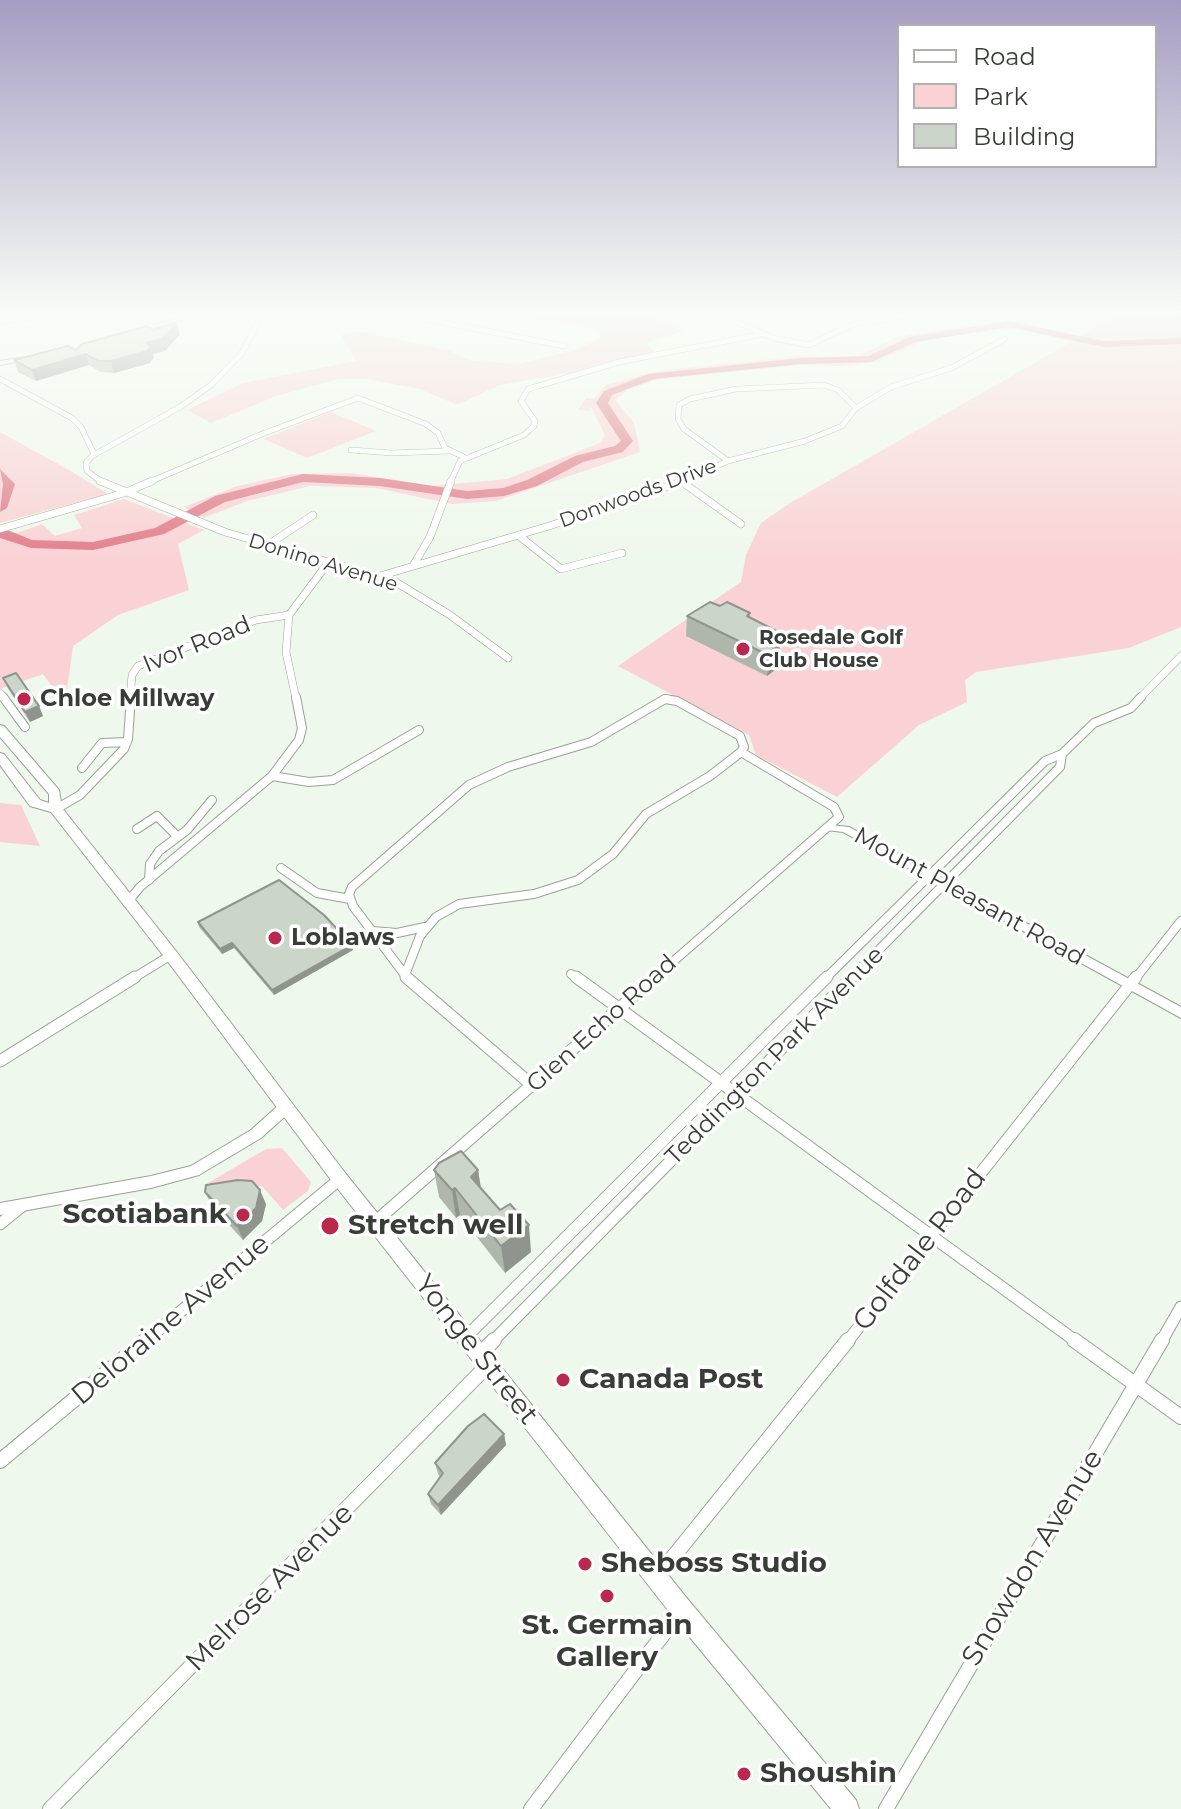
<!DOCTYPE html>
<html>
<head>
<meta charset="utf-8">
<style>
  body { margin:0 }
  #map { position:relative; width:1181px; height:1809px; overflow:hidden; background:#eff8ec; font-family:Montserrat,sans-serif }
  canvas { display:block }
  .legend { position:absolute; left:897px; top:24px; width:260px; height:144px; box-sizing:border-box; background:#fff; border:2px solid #b0b1af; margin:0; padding:10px 14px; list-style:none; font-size:24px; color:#393d38 }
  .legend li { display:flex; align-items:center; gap:16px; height:40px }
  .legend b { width:40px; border:2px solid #b0b1af }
</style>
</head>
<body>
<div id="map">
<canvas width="1181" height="1809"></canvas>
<ul class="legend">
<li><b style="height:10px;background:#fff"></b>Road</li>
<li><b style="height:22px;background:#fad1d4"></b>Park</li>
<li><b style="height:22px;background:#ccd5c9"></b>Building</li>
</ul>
</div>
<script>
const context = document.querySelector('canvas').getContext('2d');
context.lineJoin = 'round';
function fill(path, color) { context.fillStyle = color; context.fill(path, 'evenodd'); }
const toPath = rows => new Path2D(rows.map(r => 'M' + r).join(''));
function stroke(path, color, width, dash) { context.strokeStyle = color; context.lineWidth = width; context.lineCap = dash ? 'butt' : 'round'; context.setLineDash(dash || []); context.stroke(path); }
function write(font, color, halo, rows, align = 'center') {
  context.font = font + ' Montserrat,sans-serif'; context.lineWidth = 7; context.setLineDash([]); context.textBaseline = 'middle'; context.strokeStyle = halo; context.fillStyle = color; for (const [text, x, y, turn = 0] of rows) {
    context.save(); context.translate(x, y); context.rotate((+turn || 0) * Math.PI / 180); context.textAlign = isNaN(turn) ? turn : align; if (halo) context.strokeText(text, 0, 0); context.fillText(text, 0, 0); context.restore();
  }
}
fill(toPath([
  [502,315,651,315,684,331,645,343,655,352,597,364,576,372,500,385,457,405,420,389,367,379,339,379,276,396,211,423,187,410,243,383,356,361,341,335,357,331,448,350,472,361,518,364,576,350,601,338,599,331,580,325],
  [1116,315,1181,315,1181,627,1129,648,976,672,965,680,967,702,919,725,837,797,756,755,749,735,618,666,741,582,746,555,761,523,790,503,1071,342,1020,329,995,330,925,340,878,362,843,366,803,365,660,379,628,389,615,400,634,423,640,452,496,501,452,504,376,488,310,486,247,501,203,518,184,507,237,486,292,474,351,473,432,486,507,479,600,443,605,435,591,407,588,411,578,410,586,398,594,399,606,385,657,371,799,356,841,358,859,355,898,337,924,332,1018,321,1078,337],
  [331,412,376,431,307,458,264,439],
  [0,432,69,470,108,494,0,523],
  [124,499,204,530,178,544,189,590,118,615,73,646,65,704,43,674,0,689,0,539,42,524,55,536,82,528,74,515],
  [0,803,21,805,40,846,0,842],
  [282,1148,311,1182,308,1191,283,1210,262,1186,217,1191,208,1183,266,1149]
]), '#fad1d4');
fill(toPath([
  [1008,321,1104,341,1181,338,1181,344,1104,347,1008,327,916,342,871,362,801,364,654,379,612,395,608,403,633,441,623,452,583,462,537,486,504,496,467,499,380,486,303,482,225,502,164,534,93,550,31,548,0,538,0,527,32,540,93,542,155,528,215,496,303,474,380,478,467,491,503,488,527,480,575,456,615,446,621,441,596,403,604,391,648,374,801,358,869,356,909,337,1008,321],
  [0,469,15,484,7,508,0,512,3,484,0,469]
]), '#e17b89');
const minorFar4 = toPath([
  [116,315,153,327],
  [404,315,564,346],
  [721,315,773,338,809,345,851,325,908,315],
  [1101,315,1104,316],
  [0,321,57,315],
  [0,379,72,418,81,427,94,454],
  [824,385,838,390,856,408,842,426,805,441,728,461,684,429,678,419,679,405,690,399,736,389,824,385],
  [856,408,891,387,951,368,1005,339],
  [351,450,392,453,449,451],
  [103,483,87,471,86,463,92,456,180,407,211,385,242,353,262,315],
  [147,483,262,434,358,398,426,424,438,433,445,448,464,457],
  [450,483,460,461,524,435,534,426,535,421,521,401,528,389,619,362,763,334],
  [678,483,728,461]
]);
const minorFar3 = toPath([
  [100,481,225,532,394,581,450,615,508,658],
  [682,482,741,524],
  [0,529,124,493,152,481],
  [518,535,561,569,622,553],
  [268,545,313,515],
  [414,564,430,537,451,481],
  [380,576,549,526,684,481],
  [0,693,5,699],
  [130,699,132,675,138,666,256,620,289,615],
  [296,699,286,652,289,615,328,563],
  [664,699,668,699],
  [1139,699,1181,656]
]);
const minorFar2 = toPath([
  [3,697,25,727],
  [82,768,102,743,127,742],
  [272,776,309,782,333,780,419,730],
  [56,809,80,795,124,749,128,739,131,697],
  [137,829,157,816,178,837],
  [281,868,317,893,350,899],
  [149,880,150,864,159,851,187,830,212,800],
  [127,903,140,887,272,776,299,740,302,728,296,697],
  [372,931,397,933,425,927],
  [571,974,578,979],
  [405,975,420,936,436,917,459,904,534,894,578,880,613,854,646,814,710,776,741,752],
  [132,979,171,955],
  [408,979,353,906,349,894,352,887,469,785,508,767,591,742,665,699,677,701,740,736,744,747,741,752],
  [653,979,839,817,834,807,741,752],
  [825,979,1045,761,1062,754,1094,723,1131,708,1141,697],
  [850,979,1060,767,1062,754],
  [1135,979,1181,921]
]);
const minorFar1 = toPath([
  [406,977,533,1086],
  [576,977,1077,1342],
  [0,1061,135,977],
  [375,1222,655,977],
  [0,1224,22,1206],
  [466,1337,827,977],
  [144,1342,340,1179],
  [492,1342,852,977],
  [847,1342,1136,977],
  [1161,1342,1181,1307]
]);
const minor = toPath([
  [1074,1340,1181,1417],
  [480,1354,494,1340],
  [0,1461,146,1340],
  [657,1577,848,1340],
  [50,1809,488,1365],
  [531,1809,681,1611],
  [886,1809,1162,1340]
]);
const tertiary = toPath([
  [830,825,849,827,1181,1007,1181,1018,843,832,826,830,825,828,830,825],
  [286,1102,291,1103,292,1107,291,1111,261,1138,199,1175,151,1188,0,1215,0,1203,151,1176,191,1166,251,1130,281,1103,286,1102]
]);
const secondary = toPath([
  [188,315,197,315,137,333,132,332,188,315],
  [32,356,34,357,34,359,0,365,0,361,32,356]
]);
const primary = toPath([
  [0,725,4,726,59,790,62,808,176,951,346,1174,690,1602,856,1800,859,1809,831,1809,674,1618,334,1184,166,959,51,812,30,806,0,765,0,753,4,754,40,800,49,803,49,794,0,737,0,725]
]);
stroke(minorFar4, '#99a196', 6);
stroke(minorFar3, '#99a196', 8);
stroke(minorFar2, '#99a196', 10);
stroke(minorFar1, '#99a196', 13);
stroke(minor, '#99a196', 16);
stroke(tertiary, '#99a196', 2);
stroke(secondary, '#99a196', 2);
stroke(primary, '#99a196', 2);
stroke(minorFar4, '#fff', 5);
stroke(minorFar3, '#fff', 7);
stroke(minorFar2, '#fff', 8);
stroke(minorFar1, '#fff', 11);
stroke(minor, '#fff', 14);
fill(tertiary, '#fff');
fill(secondary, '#fff');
fill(primary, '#fff');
fill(toPath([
  [154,330,180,334,165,351,153,354,154,357,150,363,114,373,101,372,89,365,36,381,18,372,14,360,76,350],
  [720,606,750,613,750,618,782,634,779,654,777,655,775,670,767,676,686,636,687,616],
  [3,678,43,716,30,722,7,687],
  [198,922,352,945,353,950,274,995,234,948,222,954,199,927],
  [434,1170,478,1170,481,1188,531,1252,505,1273,460,1215,456,1218,439,1197],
  [205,1192,266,1204,262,1221,243,1240,212,1206],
  [504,1434,506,1445,441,1515,431,1504,428,1494,440,1477,438,1474,435,1463]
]), '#afb7ad');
fill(toPath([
  [177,323,180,334,165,351,153,354,154,357,150,363,114,373,111,361,146,343],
  [86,354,89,365,36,381,32,370],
  [782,634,779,654,777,655,775,670,767,676,770,656,768,645],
  [39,706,43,716,30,722,25,712],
  [232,943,234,948,222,954,220,949],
  [352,945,353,950,274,995,272,990],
  [478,1170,482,1198,471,1177],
  [455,1188,460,1215,456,1218,452,1190],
  [260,1190,266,1204,262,1221,243,1240,237,1226],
  [529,1225,531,1252,505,1273,501,1246],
  [504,1434,506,1445,441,1515,438,1505]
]), '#8f958d');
const building = toPath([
  [177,323,162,339,146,343,151,346,147,351,111,361,98,361,86,354,32,370,14,360,68,346,76,350,82,344,147,326,154,330,177,323],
  [710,602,720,606,727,602,750,613,747,616,782,634,768,645,778,650,770,656,687,616,710,602],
  [16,673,39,706,25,712,3,678,16,673],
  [279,880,324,915,352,945,272,990,232,943,220,949,198,922,279,880],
  [461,1151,478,1170,471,1177,500,1210,510,1204,529,1225,501,1246,455,1188,452,1190,434,1170,439,1163,461,1151],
  [238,1180,252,1181,260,1190,256,1208,237,1226,205,1192,206,1185,238,1180],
  [484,1414,504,1434,438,1505,428,1494,443,1473,435,1463,468,1426,484,1414]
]);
fill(building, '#ccd5c9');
stroke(building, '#8f958d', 2);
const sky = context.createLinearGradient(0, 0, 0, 568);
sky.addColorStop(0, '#a59dc2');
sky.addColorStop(0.55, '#f8fcf6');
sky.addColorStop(1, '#f8fcf600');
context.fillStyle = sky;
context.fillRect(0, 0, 1181, 568);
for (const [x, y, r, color] of [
  [743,649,8,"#ba294d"],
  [24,699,8,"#ba294d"],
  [275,938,8,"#ba294d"],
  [243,1215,8,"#ba294d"],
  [330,1226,10,"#ba294d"],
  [563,1380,8,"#ba294d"],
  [585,1564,8,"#ba294d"],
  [607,1596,8,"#ba294d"],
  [744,1774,8,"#ba294d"]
]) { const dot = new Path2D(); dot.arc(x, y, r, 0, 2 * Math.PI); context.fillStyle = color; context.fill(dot); stroke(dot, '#fff', 3); }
write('20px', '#393d38', '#fff', [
  ["Donwoods Drive",638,494,-20],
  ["Donino Avenue",323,563,17]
]);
write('bold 20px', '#393d38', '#fff', [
  ["Rosedale Golf",759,638],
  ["Club House",759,661]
], 'left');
write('24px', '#393d38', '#fff', [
  ["Ivor Road",197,645,-22],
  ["Mount Pleasant Road",969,897,29],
  ["Glen Echo Road",602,1024,-42],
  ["Teddington Park Avenue",775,1056,-45]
]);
write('bold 24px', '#393d38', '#fff', [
  ["Chloe Millway",40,699],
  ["Loblaws",291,938]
], 'left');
write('bold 28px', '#393d38', '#fff', [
  ["Scotiabank",227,1215,"right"],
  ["Stretch well",348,1226],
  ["Canada Post",579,1380],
  ["Sheboss Studio",601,1564],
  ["St. Germain",607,1626,"center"],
  ["Gallery",607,1658,"center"],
  ["Shoushin",760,1774]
], 'left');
write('28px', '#393d38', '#fff', [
  ["Golfdale Road",920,1250,-52],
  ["Deloraine Avenue",171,1320,-40],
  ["Yonge Street",476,1350,52],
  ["Snowdon Avenue",1033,1558,-59],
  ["Melrose Avenue",270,1588,-45]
]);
</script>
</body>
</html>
